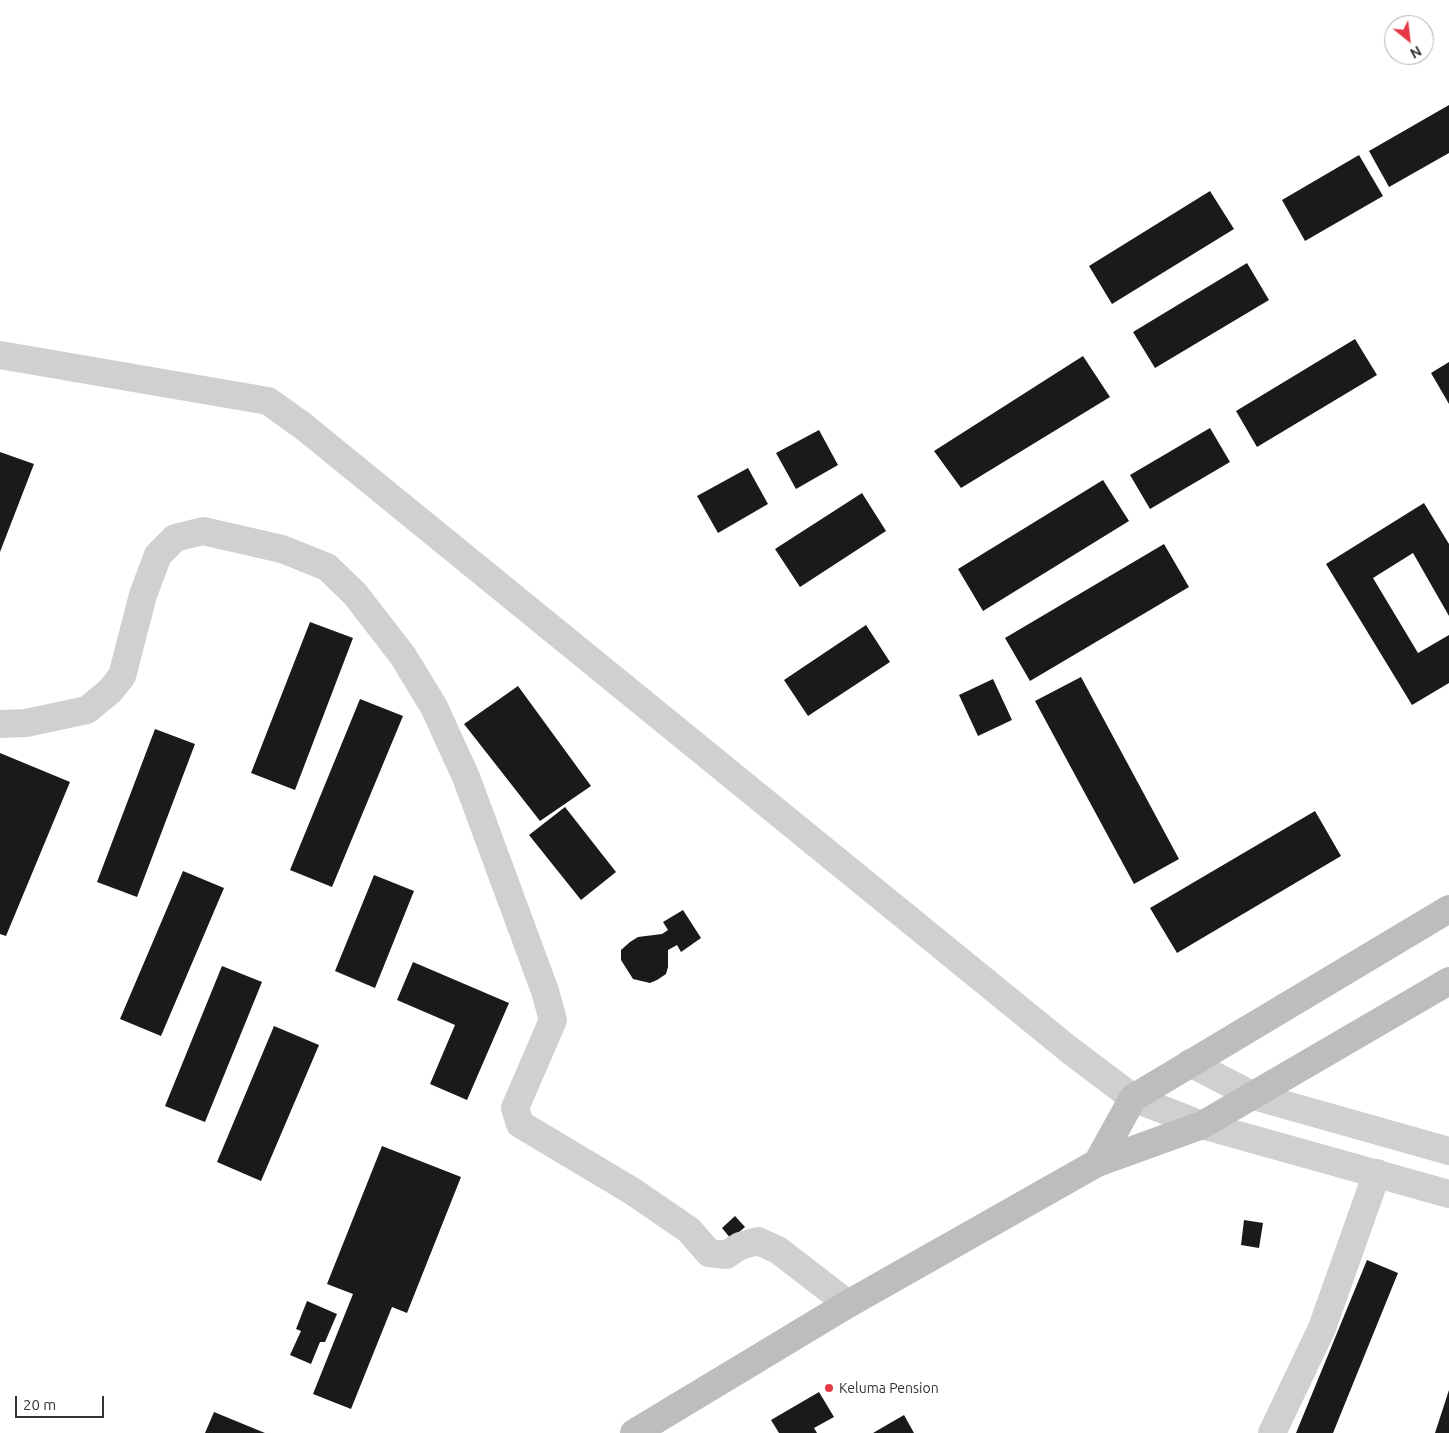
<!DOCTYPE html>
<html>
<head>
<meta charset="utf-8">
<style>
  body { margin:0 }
  #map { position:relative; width:1449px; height:1433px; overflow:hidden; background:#fff; font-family:Ubuntu,sans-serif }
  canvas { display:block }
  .north { position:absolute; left:1384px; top:15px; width:50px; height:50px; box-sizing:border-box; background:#fff; border:1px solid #adadad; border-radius:50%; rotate:151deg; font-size:14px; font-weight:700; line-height:20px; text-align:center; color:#333 }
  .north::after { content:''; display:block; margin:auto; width:18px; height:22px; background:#e63946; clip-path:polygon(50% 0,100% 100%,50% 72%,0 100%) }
  .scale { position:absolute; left:15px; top:1396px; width:89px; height:22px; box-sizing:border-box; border:2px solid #333; border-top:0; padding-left:6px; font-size:15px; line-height:18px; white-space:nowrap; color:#333; -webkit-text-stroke:4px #fff; paint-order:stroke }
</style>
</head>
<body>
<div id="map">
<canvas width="1449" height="1433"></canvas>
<div class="north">N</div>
<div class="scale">20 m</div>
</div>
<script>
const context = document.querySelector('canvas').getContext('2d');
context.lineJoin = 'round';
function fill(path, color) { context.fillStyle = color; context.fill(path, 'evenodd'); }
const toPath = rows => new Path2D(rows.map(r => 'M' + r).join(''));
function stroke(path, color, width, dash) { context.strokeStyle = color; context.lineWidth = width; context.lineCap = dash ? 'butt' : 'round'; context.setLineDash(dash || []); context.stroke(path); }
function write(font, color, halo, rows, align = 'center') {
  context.font = font + ' Ubuntu,sans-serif'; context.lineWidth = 5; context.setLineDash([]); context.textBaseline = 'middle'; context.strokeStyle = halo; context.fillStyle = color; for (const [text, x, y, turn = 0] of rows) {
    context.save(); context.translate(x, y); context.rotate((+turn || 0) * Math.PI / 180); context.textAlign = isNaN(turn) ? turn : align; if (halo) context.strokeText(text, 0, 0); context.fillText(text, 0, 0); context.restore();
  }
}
fill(toPath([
  [1449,105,1449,153,1389,187,1369,151],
  [1359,155,1383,196,1305,241,1282,200],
  [1210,191,1234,229,1112,304,1089,266],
  [1247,263,1269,300,1155,368,1133,332],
  [1355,339,1377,375,1257,447,1236,411],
  [1083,356,1110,397,961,488,934,451],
  [1449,362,1449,404,1431,373],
  [1210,428,1230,462,1150,509,1130,475],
  [819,430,838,465,796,489,776,453],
  [0,452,34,464,0,552],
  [748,468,768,504,718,533,697,496],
  [1103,480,1129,521,983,611,958,569],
  [862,493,886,531,800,587,775,549],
  [1424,503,1449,544,1449,616,1413,553,1373,578,1418,653,1449,635,1449,683,1412,705,1326,564],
  [1164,544,1189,587,1030,681,1005,638],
  [310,622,353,638,295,790,251,773],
  [866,625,890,662,808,716,784,680],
  [1081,677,1179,859,1134,884,1035,701],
  [993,679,1012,720,978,736,959,695],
  [518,686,591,786,540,821,464,724],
  [360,699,403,716,332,887,290,870],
  [155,729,195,744,137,897,97,882],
  [0,753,70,782,6,936,0,934],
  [565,807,616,872,581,900,529,835],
  [1315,811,1341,856,1177,953,1150,908],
  [183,871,224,888,161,1036,120,1019],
  [374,875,414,891,375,988,335,971],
  [683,910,701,938,681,952,677,945,668,950,668,967,666,974,657,980,650,983,633,979,621,960,621,950,630,942,638,937,662,934,668,930,663,922],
  [413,962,509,1003,467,1100,430,1084,455,1025,397,1000],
  [222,966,262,982,205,1122,165,1106],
  [274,1026,319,1045,261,1181,217,1162],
  [382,1146,461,1177,407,1313,392,1307,351,1409,313,1394,353,1294,327,1284],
  [735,1216,745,1227,731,1239,722,1228],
  [1244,1220,1263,1223,1259,1248,1241,1245],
  [1367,1260,1398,1273,1333,1433,1296,1433],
  [307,1301,337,1314,325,1342,320,1342,311,1364,290,1355,301,1331,296,1329],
  [1449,1390,1449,1433,1435,1433],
  [819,1392,834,1417,814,1428,817,1433,779,1433,771,1420],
  [214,1412,265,1433,205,1433],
  [904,1415,914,1433,873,1433]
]), '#1a1a1a');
stroke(toPath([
  [0,355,268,401,303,426,1067,1048,1133,1098,1202,1125,1449,1194],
  [0,724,26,723,87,710,110,691,122,676,143,595,158,555,175,538,203,531,282,549,327,567,355,594,403,656,434,707,466,777,545,991,553,1020,515,1108,520,1124,632,1191,689,1230,709,1253,726,1255,740,1246,758,1241,778,1250,848,1304],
  [1190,1063,1254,1096,1449,1151],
  [1272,1433,1322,1328,1377,1173]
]), '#d0d0d0', 28);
stroke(toPath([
  [1097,1163,1133,1098,1449,909],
  [634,1433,848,1304,1097,1163,1202,1125,1449,981]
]), '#bdbdbd', 28);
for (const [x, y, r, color] of [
  [829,1388,5,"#e63946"]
]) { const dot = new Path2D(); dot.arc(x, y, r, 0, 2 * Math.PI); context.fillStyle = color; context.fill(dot); stroke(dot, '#fff', 2); }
write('14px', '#333', '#fff', [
  ["Keluma Pension",839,1388]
], 'left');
</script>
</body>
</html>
